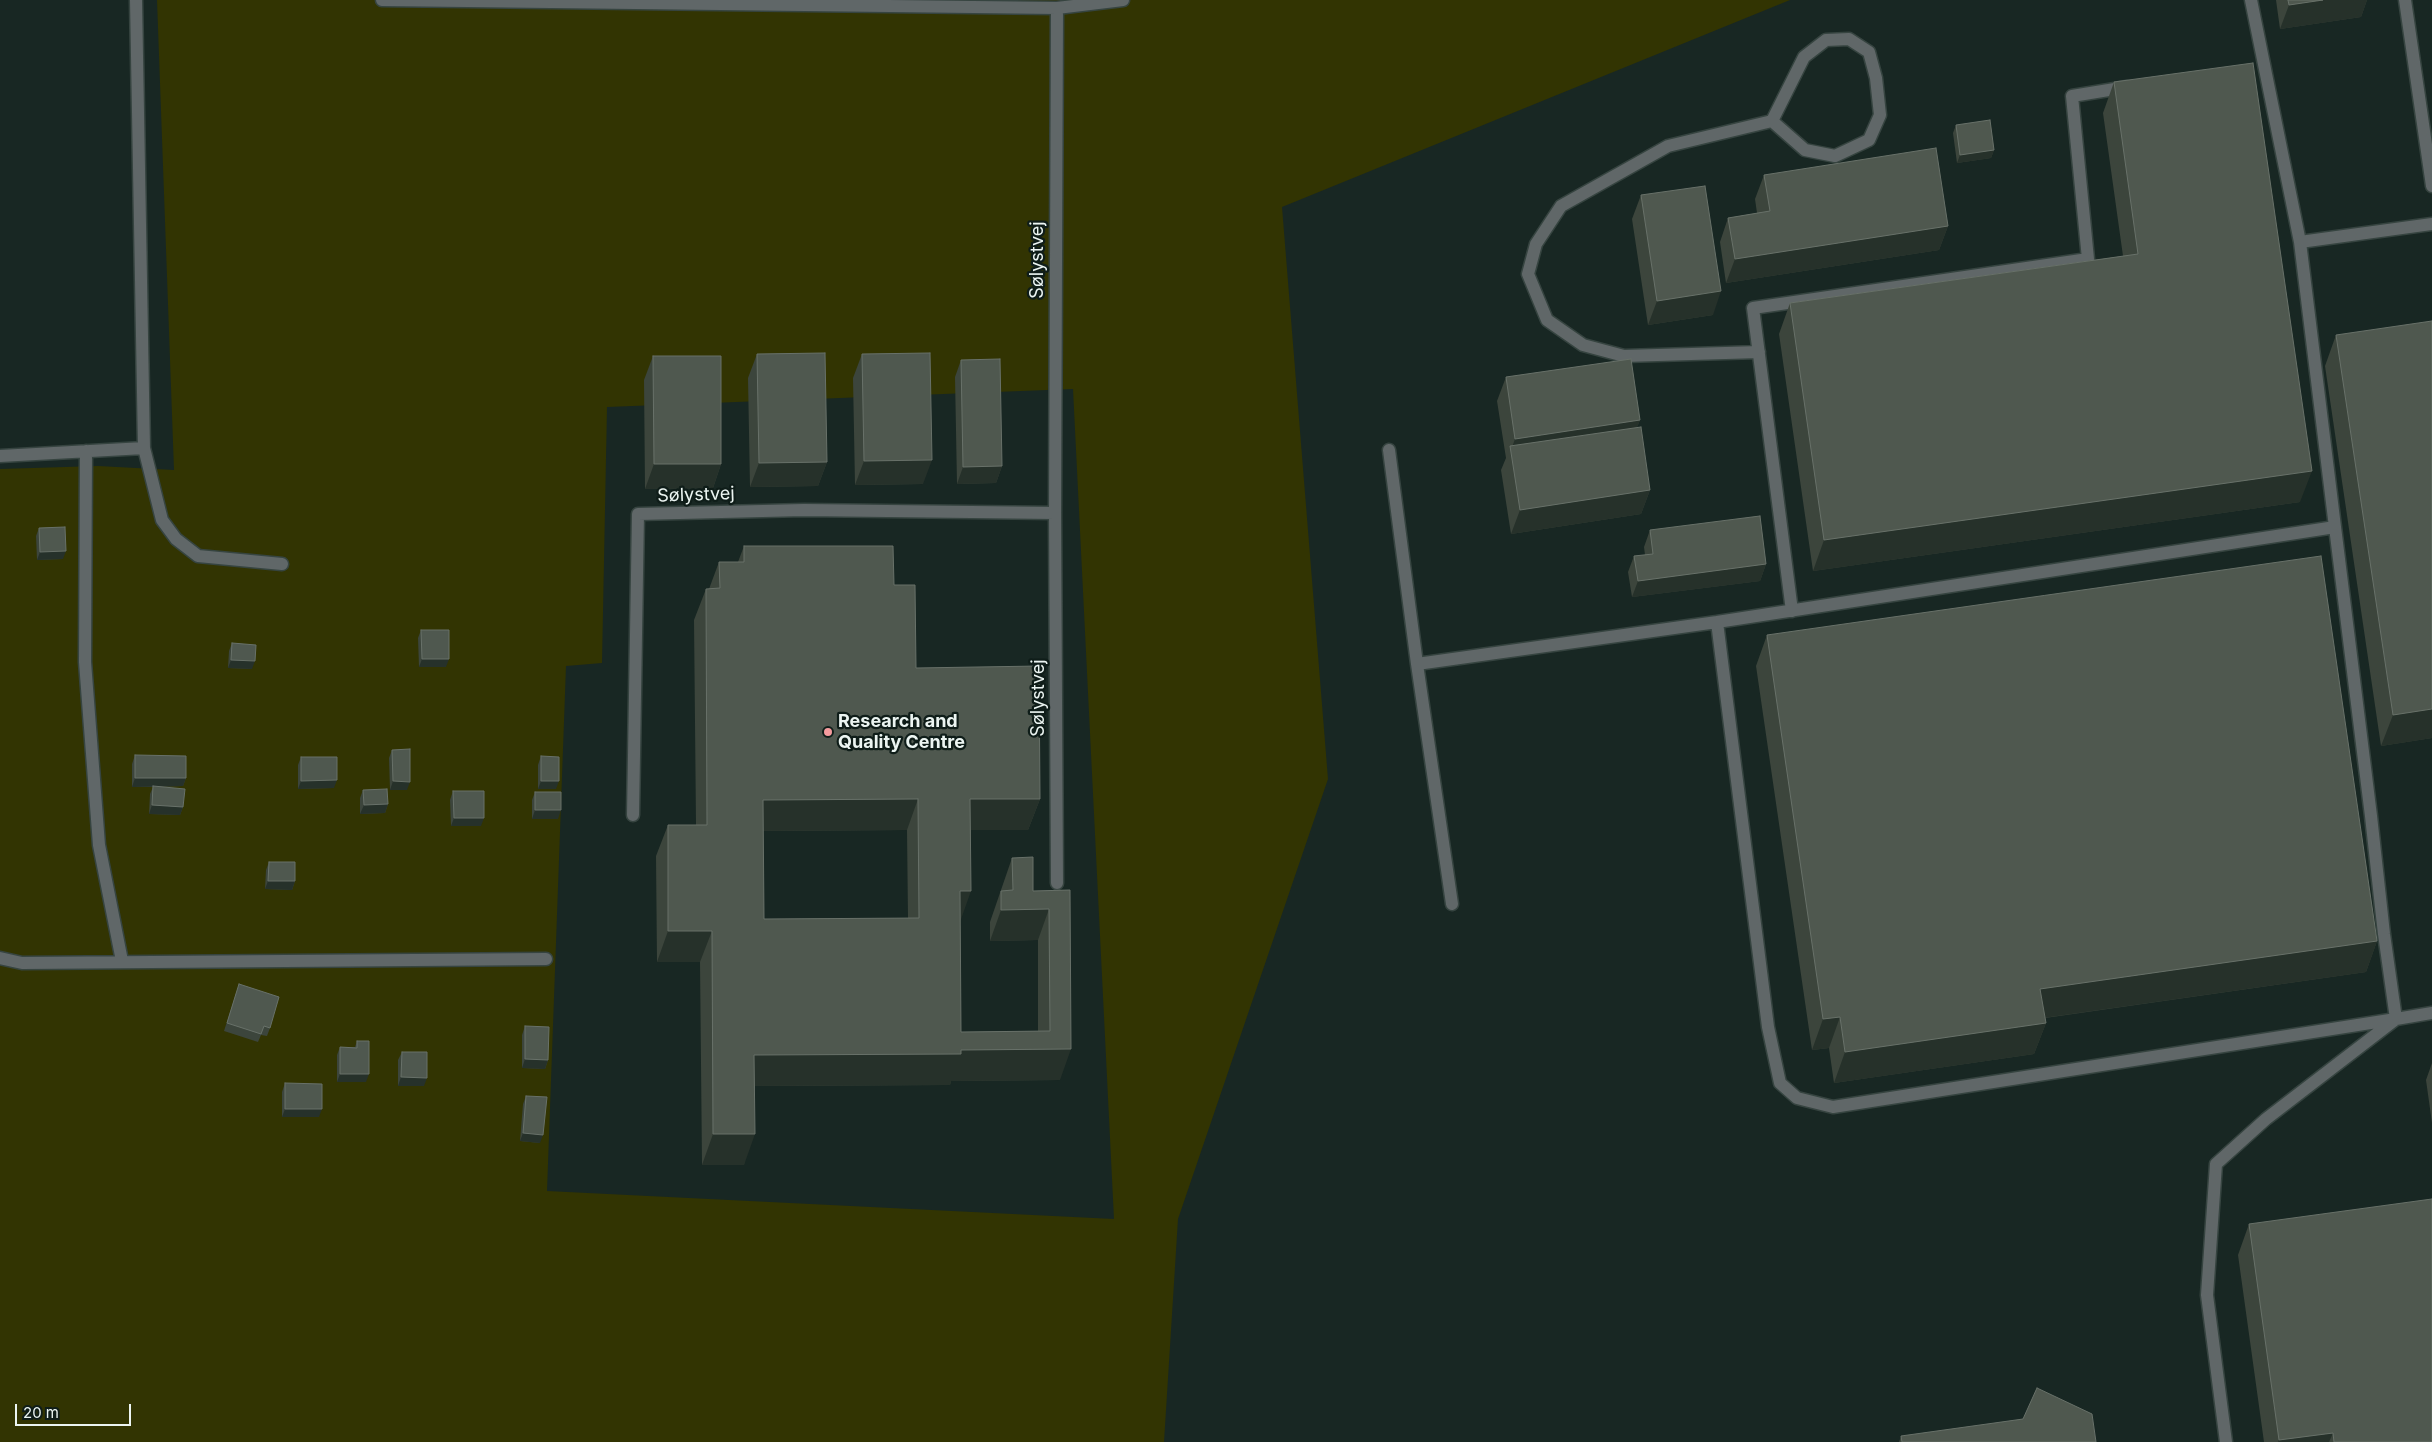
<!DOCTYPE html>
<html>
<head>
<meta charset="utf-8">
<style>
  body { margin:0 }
  #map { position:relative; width:2432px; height:1442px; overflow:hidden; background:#182723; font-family:Inter,sans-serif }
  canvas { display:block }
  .scale { position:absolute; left:15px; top:1404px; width:116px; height:22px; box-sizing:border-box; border:2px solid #ecf5f2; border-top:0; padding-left:6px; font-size:15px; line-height:18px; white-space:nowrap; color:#ecf5f2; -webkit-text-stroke:4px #0f1d19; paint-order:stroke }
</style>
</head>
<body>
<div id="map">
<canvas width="2432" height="1442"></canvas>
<div class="scale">20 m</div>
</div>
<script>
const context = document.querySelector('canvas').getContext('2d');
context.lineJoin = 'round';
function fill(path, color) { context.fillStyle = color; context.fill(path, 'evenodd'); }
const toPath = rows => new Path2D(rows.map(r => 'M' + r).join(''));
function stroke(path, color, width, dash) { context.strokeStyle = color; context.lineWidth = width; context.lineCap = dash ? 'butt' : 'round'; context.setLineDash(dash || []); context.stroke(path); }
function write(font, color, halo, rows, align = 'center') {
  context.font = font + ' Inter,sans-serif'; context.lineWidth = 4.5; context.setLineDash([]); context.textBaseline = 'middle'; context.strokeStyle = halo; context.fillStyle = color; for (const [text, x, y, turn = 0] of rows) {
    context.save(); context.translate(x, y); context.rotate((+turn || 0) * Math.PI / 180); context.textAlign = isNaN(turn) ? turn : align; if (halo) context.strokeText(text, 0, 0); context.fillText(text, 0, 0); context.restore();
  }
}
fill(toPath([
  [157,0,1790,0,1282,207,1328,779,1178,1219,1164,1442,0,1442,0,469,98,466,174,470],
  [1073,389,1114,1219,547,1191,566,666,602,663,607,407]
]), '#323402');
const minor = toPath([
  [136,0,144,448,162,520,176,539,198,556,282,564],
  [382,0,1057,8,1123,0],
  [2251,0,2300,242,2335,527,2371,816,2384,934,2396,1019,1833,1107,1797,1098,1780,1083,1768,1027,1717,622,2335,527],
  [2405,0,2432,186],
  [1057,8,1055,513,1057,883],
  [2300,242,2432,224],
  [1759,352,1624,356,1583,345,1547,320,1528,274,1536,244,1561,206,1668,146,1772,121,1805,150,1835,156,1869,140,1880,115,1876,78,1869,52,1849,39,1826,40,1804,57,1772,121],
  [1389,450,1417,664,1717,622],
  [86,451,85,662,99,845,122,961],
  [0,456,144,448],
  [1792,611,1753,308,2088,259,2072,96,2127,87],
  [1417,664,1452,904],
  [633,815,638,514,804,510,1055,513],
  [0,958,22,963,546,959],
  [2226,1442,2207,1295,2216,1164,2266,1119,2396,1019,2432,1013]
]);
stroke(minor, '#364440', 15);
stroke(minor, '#606768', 12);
fill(toPath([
  [2276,0,2367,0,2361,17,2280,29],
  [2114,82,2300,502,1813,571,1779,334,1790,303,2123,256,2103,113],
  [1956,125,1994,150,1991,158,1957,163,1953,133],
  [1764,175,1948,226,1939,250,1726,283,1720,242,1728,218,1757,213,1755,199],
  [1641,195,1713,315,1648,325,1632,219],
  [2336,335,2432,738,2381,746,2325,366],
  [757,354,827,462,818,486,750,487,748,378],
  [862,354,923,484,855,485,853,378],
  [653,356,721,464,713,488,645,489,644,380],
  [961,360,1002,466,996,483,957,484,955,377],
  [1506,377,1640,420,1637,427,1650,490,1641,514,1511,534,1501,470,1506,458,1497,401],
  [39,528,63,559,37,560,36,536],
  [1650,530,1766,564,1760,581,1632,597,1628,572,1634,556,1645,555,1644,547],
  [744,546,894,585,916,668,1040,799,1028,830,971,830,960,921,961,1032,1038,1031,1038,940,990,941,990,922,1012,858,1033,891,1070,890,1060,1080,951,1081,950,1085,755,1086,744,1165,702,1165,700,962,657,962,656,856,668,825,696,825,694,620,706,589,709,589,719,562,738,562],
  [907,830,908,918,764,919,763,831],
  [421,630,446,667,419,667,418,638],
  [1767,635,2377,941,2366,972,2045,1018,2046,1023,2034,1054,1834,1083,1829,1048,1812,1050,1756,666],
  [232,643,252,669,228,668,229,651],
  [392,750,407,790,390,790,389,758],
  [135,755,186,778,183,786,159,787,183,807,180,815,149,814,150,794,153,787,132,787,132,764],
  [541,756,556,789,538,789,538,765],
  [301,757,334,788,298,789,298,765],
  [363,790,388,804,385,813,360,814,360,798],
  [453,791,481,826,451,826,450,800],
  [535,792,558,819,532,819,532,800],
  [269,862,295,881,292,890,265,889,266,870],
  [236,993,270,1028,267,1036,261,1035,258,1042,224,1031],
  [525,1026,548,1060,545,1069,522,1068,522,1035],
  [357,1041,366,1082,337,1082,337,1055,340,1047,355,1047],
  [402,1052,424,1086,398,1086,398,1060],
  [2432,1063,2432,1123,2426,1080],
  [285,1083,319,1117,282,1117,282,1092],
  [526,1096,540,1143,520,1141,523,1104],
  [2249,1224,2432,1442,2264,1442,2238,1255],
  [1901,1436,2096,1442,1899,1442]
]), '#3c453c');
fill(toPath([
  [2323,0,2367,0,2361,17,2280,29,2289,5],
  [1994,150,1991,158,1957,163,1960,155],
  [1948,226,1939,250,1726,283,1735,259],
  [1721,291,1713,315,1648,325,1657,301],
  [1640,420,1631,444,1511,450,1515,439],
  [932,460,923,484,855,485,864,461],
  [827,462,818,486,750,487,759,463],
  [654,464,721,464,713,488,645,489],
  [1002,466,996,483,957,484,963,467],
  [2312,471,2300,502,1813,571,1824,540],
  [1650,490,1641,514,1511,534,1520,510],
  [66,551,63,559,37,560,40,552],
  [1766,564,1760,581,1632,597,1638,581],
  [422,659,449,659,446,667,419,667],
  [231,660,255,661,252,669,228,668],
  [2432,709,2432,738,2381,746,2393,715],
  [135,778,186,778,183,786,132,787],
  [337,780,334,788,298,789,301,781],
  [393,781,410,782,407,790,390,790],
  [541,781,559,781,556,789,538,789],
  [918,799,907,830,752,831,763,800],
  [970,799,1040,799,1028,830,959,830],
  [388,804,385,813,360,814,364,805],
  [152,805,183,807,180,815,149,814],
  [535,810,561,810,558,819,532,819],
  [454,818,484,818,481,826,451,826],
  [268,881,295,881,292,890,265,889],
  [960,891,971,891,960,922],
  [1049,909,1038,940,990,941,1001,910],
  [668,931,712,931,700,962,657,962],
  [2377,941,2366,972,2029,1020,2040,989],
  [1840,1017,1829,1048,1812,1050,1823,1019],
  [2046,1023,2034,1054,1834,1083,1845,1052],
  [1071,1049,1060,1080,951,1081,950,1085,743,1086,754,1055,961,1050],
  [525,1059,548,1060,545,1069,522,1068],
  [340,1074,369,1074,366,1082,337,1082],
  [401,1077,427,1078,424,1086,398,1086],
  [285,1109,322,1109,319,1117,282,1117],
  [523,1133,543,1135,540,1143,520,1141],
  [713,1134,755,1134,744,1165,702,1165],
  [2333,1433,2329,1442,2278,1442,2279,1440]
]), '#26312a');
const building = toPath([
  [2288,0,2323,0,2289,5,2288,0],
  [2253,63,2312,471,1824,540,1790,303,2138,254,2114,82,2253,63],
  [1990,120,1994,150,1960,155,1956,125,1990,120],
  [1936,148,1948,226,1735,259,1728,218,1770,211,1764,175,1936,148],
  [1705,186,1721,291,1657,301,1641,195,1705,186],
  [2432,321,2432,709,2393,715,2336,335,2432,321],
  [825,353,827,462,759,463,757,354,825,353],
  [930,353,932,460,864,461,862,354,930,353],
  [653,356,721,356,721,464,654,464,653,356],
  [1000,359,1002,466,963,467,961,360,1000,359],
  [1631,359,1640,420,1515,439,1506,377,1631,359],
  [1641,427,1650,490,1520,510,1510,446,1641,427],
  [1760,516,1766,564,1638,581,1634,556,1653,554,1650,530,1760,516],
  [65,527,66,551,40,552,39,528,65,527],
  [744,546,893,546,894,585,915,585,916,668,1039,666,1040,799,970,799,971,891,960,891,961,1032,1050,1031,1049,909,1001,910,1001,891,1013,890,1012,858,1033,857,1033,891,1070,890,1071,1049,961,1050,961,1054,754,1055,755,1134,713,1134,712,931,668,931,668,825,707,825,706,589,720,588,719,562,744,562,744,546],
  [918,799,919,918,764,919,763,800,918,799],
  [2321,556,2377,941,2040,989,2046,1023,1845,1052,1840,1017,1823,1019,1767,635,2321,556],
  [421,630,449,630,449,659,422,659,421,630],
  [232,643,256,645,255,661,231,660,232,643],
  [410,749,410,782,393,781,392,750,410,749],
  [135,755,186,756,186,778,135,778,135,755],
  [541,756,559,757,559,781,541,781,541,756],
  [301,757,337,757,337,780,301,781,301,757],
  [153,786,185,789,183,807,152,805,153,786],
  [387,789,388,804,364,805,363,790,387,789],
  [453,791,484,791,484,818,454,818,453,791],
  [535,792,561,792,561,810,535,810,535,792],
  [269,862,295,862,295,881,268,881,269,862],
  [239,984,279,997,270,1028,264,1026,261,1034,227,1023,239,984],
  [525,1026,549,1027,548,1060,525,1059,525,1026],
  [357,1041,369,1041,369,1074,340,1074,340,1047,357,1048,357,1041],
  [402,1052,427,1052,427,1078,401,1077,402,1052],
  [285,1083,322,1084,322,1109,285,1109,285,1083],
  [526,1096,547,1097,543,1135,523,1133,526,1096],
  [2432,1199,2432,1442,2334,1442,2333,1433,2279,1440,2249,1224,2432,1199],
  [2037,1388,2092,1414,2096,1442,1902,1442,1901,1436,2023,1419,2037,1388]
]);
fill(building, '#4f584f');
stroke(building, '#687169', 1);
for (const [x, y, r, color] of [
  [828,732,5,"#f59b9e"]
]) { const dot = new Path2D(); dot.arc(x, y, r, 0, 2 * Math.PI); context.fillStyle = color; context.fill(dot); stroke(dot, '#0f1d19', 2); }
write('18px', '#ecf5f2', '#0f1d19', [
  ["Sølystvej",1038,260,-90],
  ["Sølystvej",696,495,-2],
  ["Sølystvej",1039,698,-90]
]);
write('bold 18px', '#ecf5f2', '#0f1d19', [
  ["Research and",838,722],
  ["Quality Centre",838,743]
], 'left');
</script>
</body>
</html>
